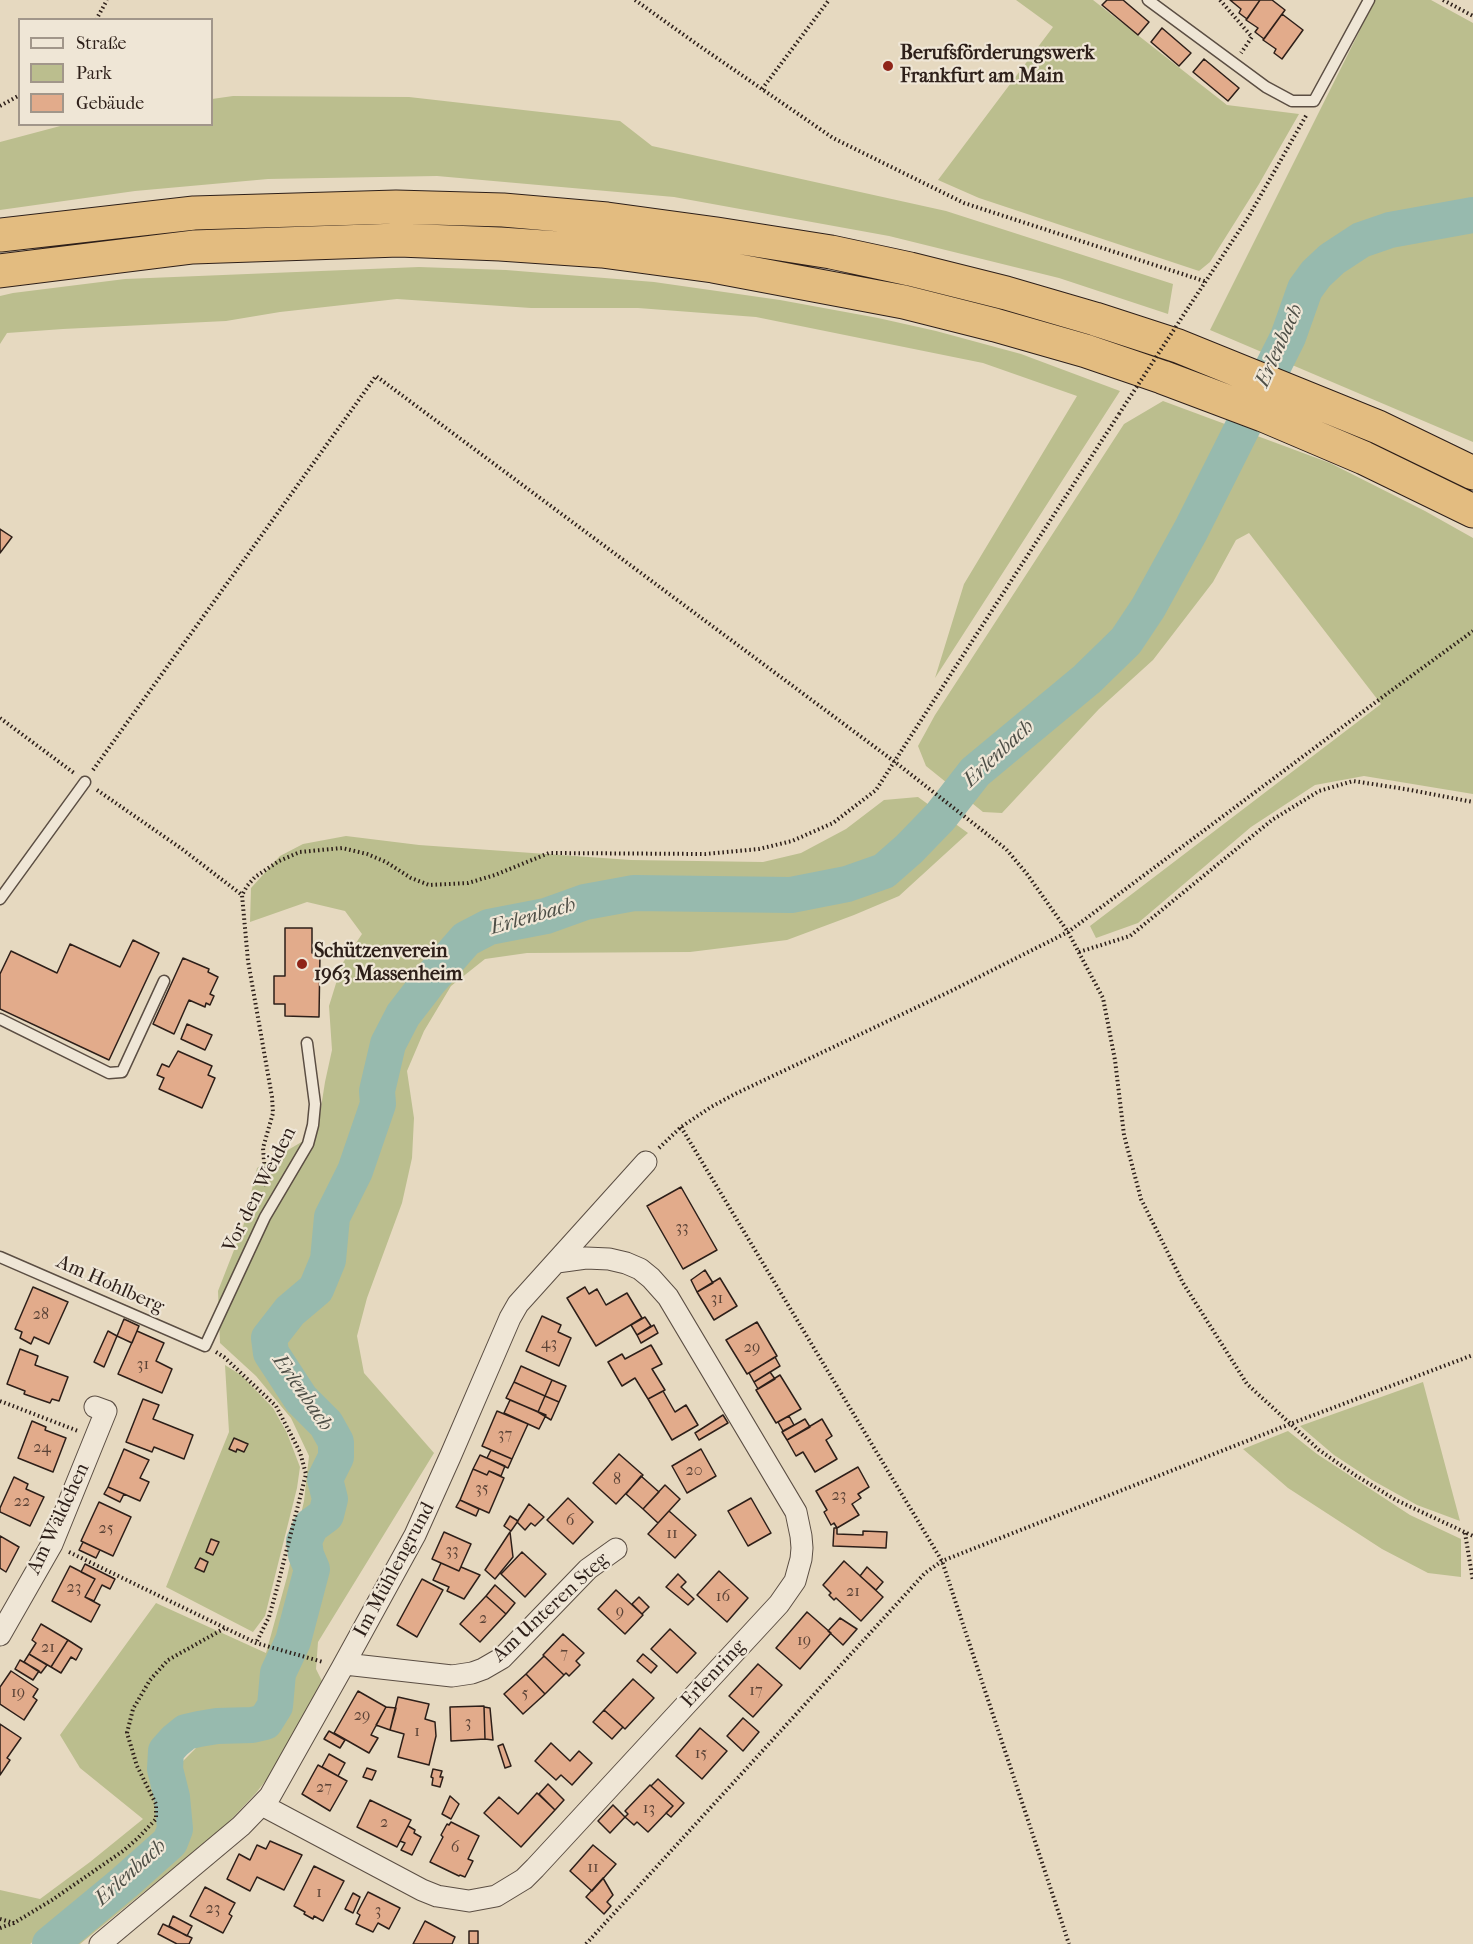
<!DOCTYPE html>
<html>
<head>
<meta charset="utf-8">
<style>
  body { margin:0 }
  #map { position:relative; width:1473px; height:1944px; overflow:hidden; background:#e6d9c0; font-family:"IM FELL French Canon",serif }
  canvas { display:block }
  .legend { position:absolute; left:18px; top:18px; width:195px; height:108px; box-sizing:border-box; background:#efe6d6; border:2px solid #a1968a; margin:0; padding:8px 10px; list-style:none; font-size:18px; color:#2d1f19 }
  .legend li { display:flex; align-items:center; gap:12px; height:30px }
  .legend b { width:30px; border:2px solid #a1968a }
</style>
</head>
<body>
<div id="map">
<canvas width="1473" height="1944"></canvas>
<ul class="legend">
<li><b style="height:8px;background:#efe6d6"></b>Straße</li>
<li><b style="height:16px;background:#bbbe8e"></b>Park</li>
<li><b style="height:16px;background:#e2ab8b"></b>Gebäude</li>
</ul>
</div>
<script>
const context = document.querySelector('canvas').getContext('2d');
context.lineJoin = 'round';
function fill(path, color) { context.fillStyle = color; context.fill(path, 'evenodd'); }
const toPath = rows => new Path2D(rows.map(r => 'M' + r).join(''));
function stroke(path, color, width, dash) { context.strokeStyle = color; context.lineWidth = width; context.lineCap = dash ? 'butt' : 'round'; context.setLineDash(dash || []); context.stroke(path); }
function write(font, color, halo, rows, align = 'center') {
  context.font = font + ' "IM FELL French Canon",serif'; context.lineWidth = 4.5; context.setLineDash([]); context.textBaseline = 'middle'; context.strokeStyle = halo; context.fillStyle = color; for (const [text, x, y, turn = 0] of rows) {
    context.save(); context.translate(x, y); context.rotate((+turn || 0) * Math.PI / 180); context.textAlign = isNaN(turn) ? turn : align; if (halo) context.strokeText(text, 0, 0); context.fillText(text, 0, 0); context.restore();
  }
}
fill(toPath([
  [1016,0,1093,0,1227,105,1299,114,1259,184,1210,262,1199,271,979,198,938,180,1053,27],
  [1375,0,1431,0,1473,23,1473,442,1210,330],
  [233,96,409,97,620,121,652,146,946,211,1173,284,1168,314,1059,278,889,236,674,197,437,176,268,179,135,191,0,210,0,142,64,125,212,124,212,99],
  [419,267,506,270,654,282,780,300,878,318,936,331,1021,354,1120,391,935,678,964,584,1077,396,983,363,756,317,638,308,531,308,397,299,280,312,226,321,63,329,7,333,0,344,0,296,13,293,125,279],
  [1163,401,1330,463,1425,511,1473,538,1473,794,1364,776,1315,785,1251,827,1138,923,1096,938,1090,926,1381,704,1249,533,1236,540,1213,582,1153,660,1099,709,1002,813,983,812,926,766,918,746,935,715,1124,424],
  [918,797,968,833,899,896,854,915,787,940,690,952,527,953,485,959,451,986,424,1031,407,1071,414,1118,412,1158,402,1203,367,1298,357,1336,364,1373,434,1453,318,1642,316,1669,322,1681,270,1775,256,1793,225,1826,80,1944,58,1944,168,1855,178,1837,178,1807,175,1769,200,1744,232,1736,258,1738,266,1699,257,1711,244,1718,202,1718,179,1728,159,1746,156,1770,165,1807,165,1827,155,1845,30,1944,0,1944,0,1890,40,1899,90,1862,143,1819,80,1768,60,1735,156,1603,266,1653,287,1577,304,1501,309,1456,291,1418,256,1376,220,1343,218,1291,243,1227,257,1168,317,1133,325,1082,332,1050,329,1006,342,964,362,934,345,911,307,902,250,922,251,888,280,856,303,844,346,836,419,845,631,860,763,862,801,853,846,829,884,800],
  [225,1365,241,1375,273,1408,287,1433,300,1467,297,1488,265,1616,253,1632,166,1587,229,1432],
  [1423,1382,1460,1521,1417,1505,1372,1480,1334,1455,1300,1426],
  [1288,1431,1317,1454,1410,1515,1461,1539,1461,1577,1428,1573,1382,1549,1288,1488,1243,1449]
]), '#bbbe8e');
stroke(toPath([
  [50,1944,125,1882,170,1842,175,1829,172,1797,165,1769,166,1751,175,1741,186,1732,199,1729,217,1726,252,1725,265,1722,275,1706,278,1673,293,1641,312,1569,306,1555,304,1541,311,1526,326,1515,330,1499,325,1479,336,1457,336,1442,326,1424,301,1399,271,1353,269,1338,290,1311,316,1289,328,1260,332,1217,355,1171,378,1104,377,1091,388,1044,403,1015,430,980,466,939,489,927,546,916,585,902,634,893,791,895,847,884,884,871,909,849,940,817,975,772,1087,679,1126,641,1148,608,1191,530,1288,337,1305,289,1316,274,1332,259,1361,240,1390,230,1473,215]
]), '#97baae', 36);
const building = toPath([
  [1107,0,1123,0,1149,22,1138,35,1102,5,1107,0],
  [1230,0,1260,0,1247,19,1239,13,1241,9,1230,0],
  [1260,0,1272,0,1285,10,1264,39,1255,32,1258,28,1246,20,1260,0],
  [1282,14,1303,30,1282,59,1274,53,1276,49,1263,40,1282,14],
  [1162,28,1191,53,1179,66,1151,42,1162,28],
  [1204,59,1239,88,1228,101,1193,72,1204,59],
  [0,529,12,537,0,553,0,529],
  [285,928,312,928,312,953,320,953,319,1017,285,1016,285,1004,274,1004,274,976,285,976,285,928],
  [133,940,159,953,109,1060,0,1009,0,974,11,951,57,973,70,944,120,967,133,940],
  [183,958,209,969,208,972,218,977,210,994,214,996,210,1005,206,1003,205,1007,189,1000,174,1034,153,1024,183,958],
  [187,1024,212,1035,205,1050,181,1039,187,1024],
  [178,1051,212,1066,208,1075,215,1078,202,1108,159,1089,164,1078,157,1075,162,1064,169,1067,178,1051],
  [681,1187,717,1250,683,1269,647,1206,681,1187],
  [705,1270,713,1283,697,1292,691,1280,705,1270],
  [720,1278,737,1306,714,1320,697,1292,720,1278],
  [33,1287,68,1302,49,1344,34,1337,31,1344,20,1338,22,1332,15,1329,33,1287],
  [585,1287,589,1294,597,1289,606,1305,627,1293,642,1318,596,1346,567,1298,585,1287],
  [542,1316,561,1325,558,1332,571,1338,559,1366,526,1351,542,1316],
  [645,1317,651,1326,637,1335,631,1325,645,1317],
  [124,1319,139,1326,132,1343,117,1336,104,1367,94,1362,108,1331,117,1336,124,1319],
  [757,1322,777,1356,747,1374,726,1340,757,1322],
  [654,1325,658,1333,641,1343,637,1335,654,1325],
  [137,1331,164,1343,156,1361,172,1369,162,1393,118,1374,137,1331],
  [651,1345,662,1364,652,1369,665,1390,648,1399,635,1378,622,1386,608,1362,622,1354,625,1359,651,1345],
  [20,1349,38,1356,35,1365,68,1377,59,1401,52,1399,50,1403,24,1394,25,1391,7,1384,20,1349],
  [775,1357,780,1366,754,1382,749,1373,775,1357],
  [521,1366,552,1380,545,1396,514,1382,521,1366],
  [770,1372,775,1379,758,1389,754,1382,770,1372],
  [780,1375,801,1409,776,1423,756,1390,780,1375],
  [552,1380,566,1386,559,1402,545,1396,552,1380],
  [514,1382,545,1396,538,1412,506,1398,514,1382],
  [663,1391,675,1412,686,1405,698,1425,672,1440,648,1399,663,1391],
  [545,1396,559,1402,551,1420,538,1412,545,1396],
  [143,1399,159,1405,153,1419,193,1435,184,1459,154,1447,152,1452,126,1442,143,1399],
  [510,1400,546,1415,539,1429,504,1413,510,1400],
  [497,1411,528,1424,512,1459,482,1446,497,1411],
  [723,1415,728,1423,699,1440,695,1433,723,1415],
  [789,1416,794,1425,783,1431,778,1422,789,1416],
  [805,1419,810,1427,787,1440,782,1432,805,1419],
  [822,1419,832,1436,826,1440,837,1459,815,1472,803,1452,796,1456,787,1440,822,1419],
  [32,1421,46,1427,45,1430,66,1438,53,1472,18,1458,32,1421],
  [234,1438,248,1444,244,1452,237,1449,236,1452,229,1449,234,1438],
  [124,1449,149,1460,140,1478,149,1482,140,1501,108,1487,124,1449],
  [701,1449,716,1476,687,1493,672,1466,701,1449],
  [491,1450,512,1459,508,1468,487,1458,491,1450],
  [619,1454,643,1475,616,1504,593,1483,619,1454],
  [480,1455,505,1466,501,1476,489,1471,487,1475,473,1469,480,1455],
  [858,1467,869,1487,858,1494,861,1498,852,1504,859,1515,837,1528,834,1523,831,1525,824,1512,827,1510,816,1491,858,1467],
  [473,1469,487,1475,489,1471,504,1478,489,1513,460,1500,473,1469],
  [641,1476,659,1492,643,1509,626,1494,641,1476],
  [14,1477,28,1484,26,1489,44,1497,30,1526,0,1512,0,1508,14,1477],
  [665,1485,680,1499,658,1523,643,1509,665,1485],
  [108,1487,124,1494,120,1502,104,1494,108,1487],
  [568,1498,593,1522,573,1544,547,1520,568,1498],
  [751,1498,771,1533,748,1546,728,1511,751,1498],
  [460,1500,479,1509,476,1516,456,1507,460,1500],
  [99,1502,131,1517,113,1556,81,1541,99,1502],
  [529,1504,544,1517,535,1526,531,1523,525,1530,517,1522,529,1504],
  [669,1511,696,1535,675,1558,648,1534,669,1511],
  [510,1516,518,1521,511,1531,504,1526,510,1516],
  [834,1528,837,1528,837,1534,863,1535,863,1531,887,1532,886,1548,833,1546,834,1528],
  [444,1532,471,1544,459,1571,432,1559,444,1532],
  [510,1532,513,1557,495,1579,485,1570,510,1532],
  [0,1536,19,1547,6,1572,0,1568,0,1536],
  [211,1539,219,1542,213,1555,206,1552,211,1539],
  [83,1542,100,1550,96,1558,79,1550,83,1542],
  [522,1552,546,1574,525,1597,501,1574,522,1552],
  [200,1558,208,1562,204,1572,195,1568,200,1558],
  [844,1561,883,1597,861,1621,836,1598,834,1600,829,1595,831,1593,823,1585,844,1561],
  [441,1563,459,1571,461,1567,480,1575,464,1599,447,1591,449,1587,433,1580,441,1563],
  [85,1564,115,1579,110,1589,102,1585,94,1601,85,1597,95,1579,81,1572,85,1564],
  [70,1566,95,1579,85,1597,100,1605,91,1622,52,1601,70,1566],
  [867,1567,883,1582,876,1590,860,1576,867,1567],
  [719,1571,748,1598,727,1622,697,1595,719,1571],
  [678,1574,686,1582,681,1587,694,1599,688,1605,666,1587,678,1574],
  [422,1579,443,1590,417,1637,397,1625,422,1579],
  [495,1585,515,1603,506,1614,486,1596,495,1585],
  [616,1590,643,1615,625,1634,598,1609,616,1590],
  [486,1596,506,1614,480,1642,460,1624,486,1596],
  [639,1597,649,1607,642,1614,632,1604,639,1597],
  [807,1612,831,1633,800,1669,776,1648,807,1612],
  [840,1618,857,1629,843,1645,828,1631,840,1618],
  [41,1624,68,1640,51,1667,29,1654,36,1643,32,1640,41,1624],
  [670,1629,696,1653,677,1673,651,1649,670,1629],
  [563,1634,584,1653,576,1661,580,1665,569,1676,566,1673,564,1675,543,1655,563,1634],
  [68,1640,82,1649,76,1660,71,1657,61,1673,51,1667,68,1640],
  [29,1654,47,1665,41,1673,24,1662,29,1654],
  [643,1654,657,1666,651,1673,637,1661,643,1654],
  [544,1656,564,1675,545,1694,526,1674,544,1656],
  [20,1660,39,1671,33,1680,15,1669,20,1660],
  [758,1664,782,1685,753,1717,729,1696,758,1664],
  [11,1671,38,1689,33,1697,37,1700,24,1720,0,1704,0,1687,11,1671],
  [526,1674,545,1694,523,1714,504,1694,526,1674],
  [633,1679,654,1698,625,1729,604,1710,633,1679],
  [358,1691,386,1707,371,1735,378,1738,369,1753,334,1733,358,1691],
  [398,1697,429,1704,425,1719,435,1722,436,1736,429,1765,398,1757,404,1734,390,1730,398,1697],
  [484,1706,485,1739,451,1741,450,1707,484,1706],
  [386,1707,396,1708,390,1730,376,1725,386,1707],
  [484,1707,490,1708,493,1740,485,1739,484,1707],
  [604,1710,623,1727,612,1739,593,1722,604,1710],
  [743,1718,759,1732,743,1751,727,1736,743,1718],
  [0,1724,21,1738,7,1758,10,1760,0,1775,0,1724],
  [700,1728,727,1751,702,1779,676,1756,700,1728],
  [329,1731,345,1740,340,1748,324,1739,329,1731],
  [551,1743,570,1761,579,1751,592,1763,572,1785,561,1775,556,1780,535,1761,551,1743],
  [503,1744,511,1766,505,1768,498,1746,503,1744],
  [329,1754,345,1763,338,1776,322,1767,329,1754],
  [318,1765,347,1781,330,1811,302,1794,318,1765],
  [367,1768,376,1771,372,1780,363,1777,367,1768],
  [433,1769,442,1771,440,1777,443,1777,440,1787,432,1785,433,1778,431,1777,433,1769],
  [658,1779,684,1803,671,1817,666,1813,673,1806,651,1786,658,1779],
  [548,1784,564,1800,555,1810,539,1794,548,1784],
  [650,1785,673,1806,648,1832,637,1822,634,1825,625,1817,628,1814,625,1811,650,1785],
  [537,1793,555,1810,521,1847,484,1813,499,1797,518,1814,537,1793],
  [450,1796,459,1804,451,1819,442,1814,450,1796],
  [370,1800,411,1820,397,1847,357,1827,370,1800],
  [613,1805,625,1817,610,1833,598,1821,613,1805],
  [451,1822,479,1836,468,1859,473,1861,465,1877,460,1875,459,1876,430,1862,443,1837,441,1835,447,1824,449,1825,451,1822],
  [408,1826,415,1830,414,1833,421,1837,412,1855,401,1850,405,1843,400,1841,408,1826],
  [270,1841,302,1855,284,1890,257,1877,250,1891,227,1879,239,1854,250,1860,257,1845,266,1849,270,1841],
  [593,1845,616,1864,592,1891,570,1871,593,1845],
  [314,1866,344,1881,323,1921,314,1916,313,1919,304,1914,305,1912,294,1906,314,1866],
  [603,1878,613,1895,607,1902,611,1906,604,1914,586,1897,603,1878],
  [205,1887,235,1903,229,1914,232,1916,223,1933,190,1916,205,1887],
  [368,1892,400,1908,389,1929,378,1923,373,1932,356,1924,360,1915,357,1913,368,1892],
  [353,1893,360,1897,353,1913,345,1909,353,1893],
  [173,1916,192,1926,187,1936,169,1926,173,1916],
  [425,1921,455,1937,452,1944,413,1944,425,1921],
  [163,1924,192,1938,189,1944,177,1944,158,1934,163,1924],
  [469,1931,478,1931,478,1944,469,1944,469,1931]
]);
fill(building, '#e2ab8b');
stroke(building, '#2d1f19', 1.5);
const service = toPath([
  [1148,0,1266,87,1292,101,1314,101,1369,0],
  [0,899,85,782],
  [0,1019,109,1073,122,1072,164,981],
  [0,1257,205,1346,265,1217,308,1144,313,1125,315,1104,307,1043]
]);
const minor = toPath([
  [0,1635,52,1544,106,1411,95,1407],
  [345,1664,452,1676,472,1673,483,1669,502,1658,588,1569,616,1549],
  [262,1805,422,1890,437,1896,469,1901,496,1896,524,1879,535,1868,779,1604,795,1581,801,1559,802,1548,801,1536,796,1512,668,1297,651,1278,640,1269,626,1263,609,1259,586,1258,557,1262],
  [100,1944,241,1826,270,1796,342,1668,415,1535,450,1457,510,1318,518,1304,646,1162]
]);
const trunk = toPath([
  [0,235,194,213,396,207,503,210,607,219,717,234,831,252,910,269,1006,293,1095,319,1178,346,1378,427,1473,473],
  [0,271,193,247,399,240,500,244,602,251,713,266,904,302,995,325,1086,351,1162,377,1263,415,1364,458,1473,511]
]);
stroke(service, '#5b4e43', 13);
stroke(minor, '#5b4e43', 23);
stroke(trunk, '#2d1f19', 35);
stroke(toPath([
  [635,0,698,45,833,138,964,203,1207,282],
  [1220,0,1252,37,1241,53],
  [1443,0,1473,16],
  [96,20,107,0],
  [762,89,829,0],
  [0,106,20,95],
  [1190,305,1249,216,1307,114],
  [0,718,74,773],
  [93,770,376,376,895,762,1006,849,1027,874,1068,932,1103,998,1115,1060,1124,1135,1141,1199,1183,1283,1247,1384,1319,1450,1355,1475,1396,1500,1473,1536],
  [97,790,182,849,242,895],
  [1079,952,1130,936,1272,820,1319,791,1353,781,1405,789,1473,802],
  [681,1127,942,1561,1069,1944],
  [659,1148,681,1127,711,1107,735,1094,953,990,1068,932,1388,693,1473,631],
  [266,1186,263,1148,273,1113,272,1097,248,961,242,895,247,886,255,877,279,861,300,852,342,848,367,854,386,862,411,878,429,885,468,883,495,875,549,853,705,854,759,849,792,841,833,823,876,790,1119,414],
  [216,1352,224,1357,276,1406,300,1452,306,1474,276,1592,269,1617,256,1643],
  [0,1401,78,1431],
  [1465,1533,1473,1581],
  [69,1552,256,1643,323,1662],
  [0,1919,14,1923],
  [0,1928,14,1923,52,1900,123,1851,138,1838,156,1819,156,1804,137,1766,127,1733,133,1709,150,1680,168,1660,225,1628],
  [586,1944,925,1573,942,1561,1290,1424,1473,1355]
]), '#2d1f19', 4, [1.5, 3]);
stroke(service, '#efe6d6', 10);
stroke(minor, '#efe6d6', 21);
stroke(trunk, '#e3bc80', 33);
stroke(toPath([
  [1119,414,1190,305]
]), '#2d1f19', 4, [1.5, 3]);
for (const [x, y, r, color] of [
  [888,66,6,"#8f2418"],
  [302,964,6,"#8f2418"]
]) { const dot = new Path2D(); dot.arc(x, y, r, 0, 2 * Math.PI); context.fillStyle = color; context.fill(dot); stroke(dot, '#efe6d6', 2); }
write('16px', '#5a4236', null, [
  ["33",682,1228],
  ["31",717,1299],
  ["28",41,1315],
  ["43",549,1344],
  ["29",752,1348],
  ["31",143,1365],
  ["37",505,1435],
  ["24",42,1448],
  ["20",694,1471],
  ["8",617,1480],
  ["35",482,1489],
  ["23",839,1496],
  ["22",22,1502],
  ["6",570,1521],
  ["25",106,1529],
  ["11",672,1534],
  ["33",452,1551],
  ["23",74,1588],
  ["21",853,1592],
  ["16",723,1597],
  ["9",620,1612],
  ["2",483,1619],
  ["19",804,1641],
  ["21",48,1648],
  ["7",564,1654],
  ["17",756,1691],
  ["19",18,1693],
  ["5",525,1694],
  ["29",362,1716],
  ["3",468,1723],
  ["1",417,1732],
  ["15",701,1754],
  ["27",324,1788],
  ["13",649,1809],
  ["2",384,1823],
  ["6",455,1848],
  ["11",593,1868],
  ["1",319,1893],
  ["23",213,1909],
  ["3",378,1911]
]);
write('bold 20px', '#2d1f19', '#efe6d6', [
  ["Berufsförderungswerk",900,54],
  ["Frankfurt am Main",900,77],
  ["Schützenverein",314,952],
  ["1963 Massenheim",314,975]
], 'left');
write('20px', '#2d1f19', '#efe6d6', [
  ["Vor den Weiden",260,1190,-63],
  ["Am Hohlberg",110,1285,24],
  ["Am Wäldchen",59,1519,-65],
  ["Im Mühlengrund",395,1570,-62],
  ["Am Unteren Steg",551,1608,-43],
  ["Erlenring",714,1674,-47]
]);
write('italic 21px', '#4d4e46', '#efe6d6', [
  ["Erlenbach",1280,346,-66],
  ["Erlenbach",999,754,-43],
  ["Erlenbach",533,917,-16],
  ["Erlenbach",302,1393,55],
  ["Erlenbach",131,1873,-42]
]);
</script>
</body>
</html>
